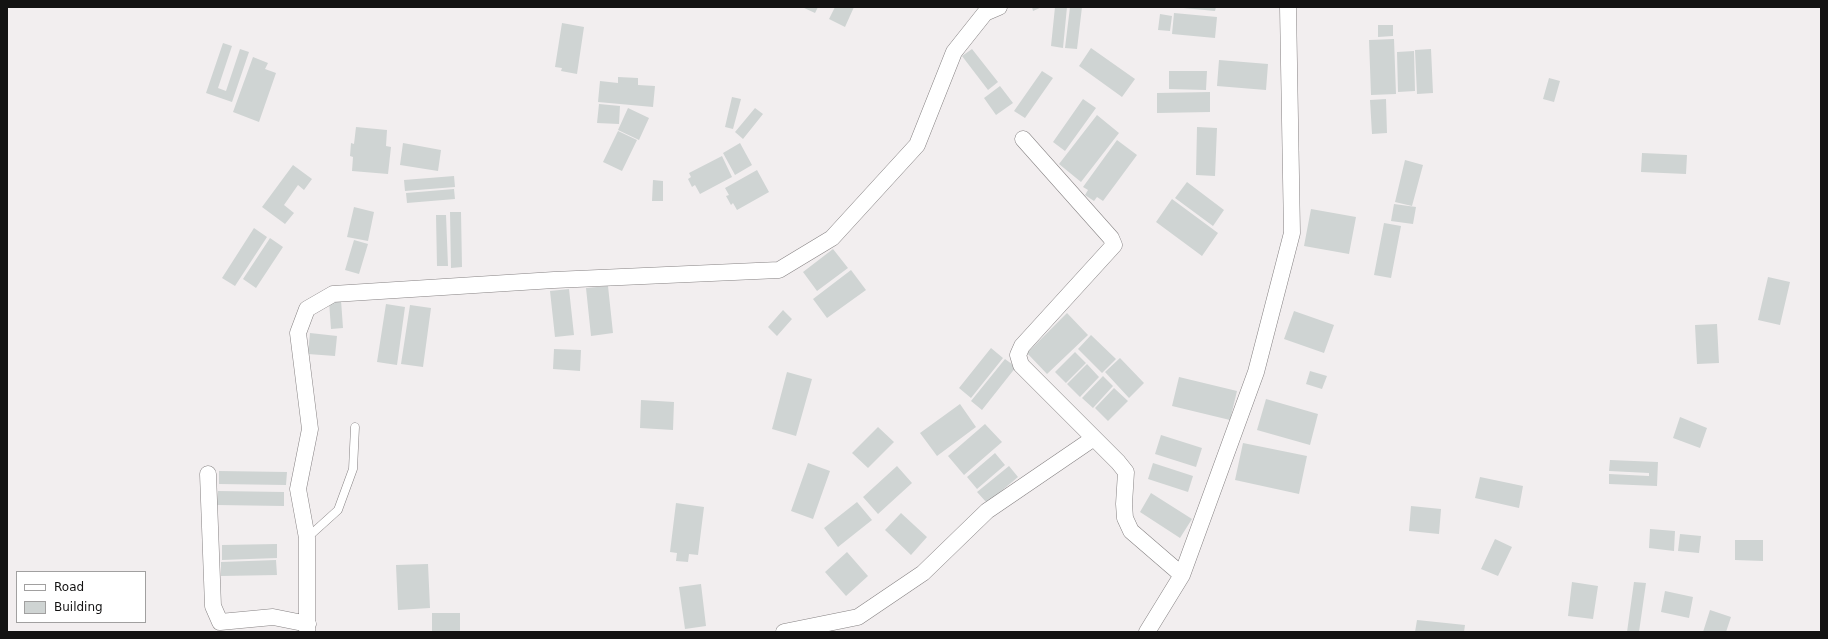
<!DOCTYPE html>
<html>
<head>
<meta charset="utf-8">
<style>
  body { margin:0 }
  #map { position:relative; width:1828px; height:639px; overflow:hidden; background:#f2eeef; font-family:"DejaVu Sans",sans-serif }
  canvas { display:block }
  .frame { position:absolute; inset:0; border:8px solid #131212; pointer-events:none }
  .legend { position:absolute; left:16px; top:571px; width:130px; height:52px; box-sizing:border-box; background:#fff; border:1px solid #a1a0a0; margin:0; padding:5px 7px; list-style:none; font-size:12px; color:#131212 }
  .legend li { display:flex; align-items:center; gap:8px; height:20px }
  .legend b { width:20px; border:1px solid #a1a0a0 }
</style>
</head>
<body>
<div id="map">
<canvas width="1828" height="639"></canvas>
<div class="frame"></div>
<ul class="legend">
<li><b style="height:5px;background:#fff"></b>Road</li>
<li><b style="height:11px;background:#cfd4d3"></b>Building</li>
</ul>
</div>
<script>
const context = document.querySelector('canvas').getContext('2d');
context.lineJoin = 'round';
function fill(path, color) { context.fillStyle = color; context.fill(path, 'evenodd'); }
const toPath = rows => new Path2D(rows.map(r => 'M' + r).join(''));
function stroke(path, color, width, dash) { context.strokeStyle = color; context.lineWidth = width; context.lineCap = dash ? 'butt' : 'round'; context.setLineDash(dash || []); context.stroke(path); }
fill(toPath([
  [802,7,818,7,815,13],
  [835,7,854,7,845,27,829,19],
  [1032,7,1042,7,1033,11],
  [1055,7,1067,7,1063,48,1051,46],
  [1070,7,1082,7,1077,49,1065,48],
  [1173,7,1216,7,1215,11],
  [1174,13,1217,17,1215,38,1172,34],
  [1160,14,1172,16,1170,31,1158,30],
  [562,23,584,27,577,74,561,71,562,68,555,67],
  [1378,25,1393,25,1393,36,1378,37],
  [1394,39,1396,94,1371,95,1369,40],
  [223,43,232,46,218,88,226,91,240,49,249,52,232,102,206,93],
  [1091,48,1135,79,1122,97,1079,66],
  [972,49,998,82,988,90,962,56],
  [1431,49,1433,93,1417,94,1415,50],
  [1414,51,1415,91,1398,92,1397,52],
  [253,57,268,63,265,69,276,73,259,122,233,112],
  [1219,60,1268,64,1266,90,1217,86],
  [1042,71,1053,78,1025,118,1014,111],
  [1169,71,1207,71,1206,90,1169,89],
  [618,77,638,78,638,85,655,86,653,107,598,102,600,81,618,83],
  [1549,78,1560,81,1554,102,1543,99],
  [1000,86,1013,103,996,115,984,98],
  [1210,92,1210,112,1157,113,1157,93],
  [732,97,741,99,733,129,725,127],
  [1083,99,1096,108,1065,151,1053,142],
  [1386,99,1387,133,1372,134,1370,100],
  [599,104,620,106,619,124,597,123],
  [628,108,649,118,639,140,618,130],
  [755,108,763,114,743,139,735,132],
  [1097,115,1119,133,1081,182,1059,164],
  [356,127,387,130,386,146,391,147,388,174,352,171,353,157,350,156,351,143,354,144],
  [1197,127,1217,128,1215,176,1196,175],
  [618,131,637,140,622,171,603,162],
  [1117,140,1137,155,1103,201,1097,197,1094,201,1085,195,1088,190,1083,187],
  [403,143,441,150,438,171,400,165],
  [740,143,752,165,735,175,723,153],
  [1642,153,1687,155,1686,174,1641,172],
  [722,156,732,177,700,194,695,185,692,187,688,179,691,177,689,173],
  [1405,160,1423,165,1412,206,1395,202],
  [293,165,312,179,304,190,298,185,284,205,294,213,285,224,262,207],
  [757,170,769,192,737,210,733,203,731,205,726,196,729,195,725,188],
  [454,176,455,187,405,191,404,180],
  [653,180,663,181,663,201,652,201],
  [1187,182,1224,210,1213,226,1175,198],
  [454,189,455,199,407,203,406,193],
  [1172,199,1218,233,1202,256,1156,222],
  [1394,204,1416,207,1413,224,1391,221],
  [354,207,374,212,368,241,347,237],
  [1311,209,1356,217,1349,254,1304,246],
  [450,212,461,212,462,267,451,268],
  [436,215,446,215,448,266,437,266],
  [1384,223,1401,226,1391,278,1374,275],
  [254,228,267,237,235,286,222,278],
  [270,238,283,247,256,288,243,279],
  [354,240,368,244,359,274,345,270],
  [833,249,848,268,817,291,803,272],
  [851,270,866,290,827,318,813,299],
  [1768,277,1790,282,1780,325,1758,320],
  [608,286,613,333,591,336,586,288],
  [569,289,574,335,555,337,550,291],
  [341,300,343,328,331,329,329,301],
  [386,304,405,307,397,365,377,362],
  [410,305,431,308,423,367,401,364],
  [783,310,792,319,777,336,768,327],
  [1294,311,1334,325,1324,353,1284,339],
  [1067,313,1088,335,1047,374,1027,353],
  [1717,324,1719,363,1697,364,1695,325],
  [310,333,337,336,335,356,308,354],
  [1091,335,1116,359,1102,373,1078,349],
  [991,348,1003,358,971,398,959,388],
  [554,349,581,350,580,371,553,369],
  [1075,352,1086,363,1066,383,1055,372],
  [1120,358,1144,383,1129,398,1105,372],
  [1005,359,1016,367,982,410,971,401],
  [1087,364,1099,377,1080,397,1067,384],
  [1310,371,1327,376,1322,389,1306,384],
  [787,372,812,379,796,436,772,429],
  [1103,376,1113,386,1093,408,1082,398],
  [1179,377,1237,391,1230,420,1172,406],
  [1114,388,1128,401,1108,421,1095,408],
  [1266,399,1318,414,1310,445,1257,430],
  [641,400,674,402,673,430,640,428],
  [960,404,976,427,937,456,920,433],
  [1680,417,1707,428,1700,448,1673,438],
  [985,424,1002,442,964,475,948,456],
  [878,427,894,442,868,468,852,453],
  [1161,435,1202,448,1196,467,1155,454],
  [1243,443,1307,456,1299,494,1235,480],
  [995,453,1005,465,977,489,967,477],
  [1610,460,1658,462,1657,486,1609,484,1609,474,1649,476,1649,473,1609,471],
  [808,463,830,471,813,519,791,511],
  [1153,463,1193,476,1188,492,1148,479],
  [897,466,912,483,878,514,863,497],
  [1009,466,1018,477,987,503,977,492],
  [219,471,287,472,286,485,219,484],
  [1480,477,1523,486,1519,508,1475,498],
  [218,491,284,492,284,506,217,505],
  [1151,493,1192,519,1180,538,1140,512],
  [857,502,872,520,838,547,824,528],
  [676,503,704,507,698,555,689,554,688,562,676,561,677,553,670,552],
  [1411,506,1441,509,1439,534,1409,531],
  [901,513,927,537,911,555,885,530],
  [1650,529,1675,531,1674,551,1649,548],
  [1680,534,1701,536,1699,553,1678,551],
  [1495,539,1512,547,1498,576,1481,569],
  [1735,540,1763,540,1763,561,1735,560],
  [277,544,277,558,222,560,222,545],
  [847,552,868,576,846,596,825,572],
  [276,560,277,575,221,576,221,562],
  [428,564,430,608,398,610,396,565],
  [1572,582,1598,586,1593,619,1568,616],
  [1634,582,1646,583,1639,632,1627,632],
  [701,584,706,626,685,629,679,587],
  [1665,591,1693,597,1689,618,1661,612],
  [1710,610,1731,617,1726,632,1703,632],
  [432,613,460,613,460,632,432,632],
  [1417,620,1465,625,1464,632,1415,632]
]), '#cfd4d3');
const lane = toPath([
  [307,538,338,510,353,469,355,427]
]);
const street = toPath([
  [1094,438,1118,462,1126,472,1124,504,1125,518,1131,531,1182,575],
  [208,474,213,606,220,622,273,617,308,624],
  [307,632,307,538,298,489,310,429,298,333,307,309,333,294,554,280,779,270,832,238,917,145,954,52,985,13,999,7],
  [784,632,858,617,923,573,987,511,1094,438,1021,365,1018,355,1022,346,1114,245,1111,238,1023,139],
  [1147,632,1182,575,1256,372,1292,233,1288,7]
]);
stroke(lane, '#868283', 9);
stroke(street, '#868283', 17);
stroke(lane, '#fff', 8);
stroke(street, '#fff', 16);
</script>
</body>
</html>
